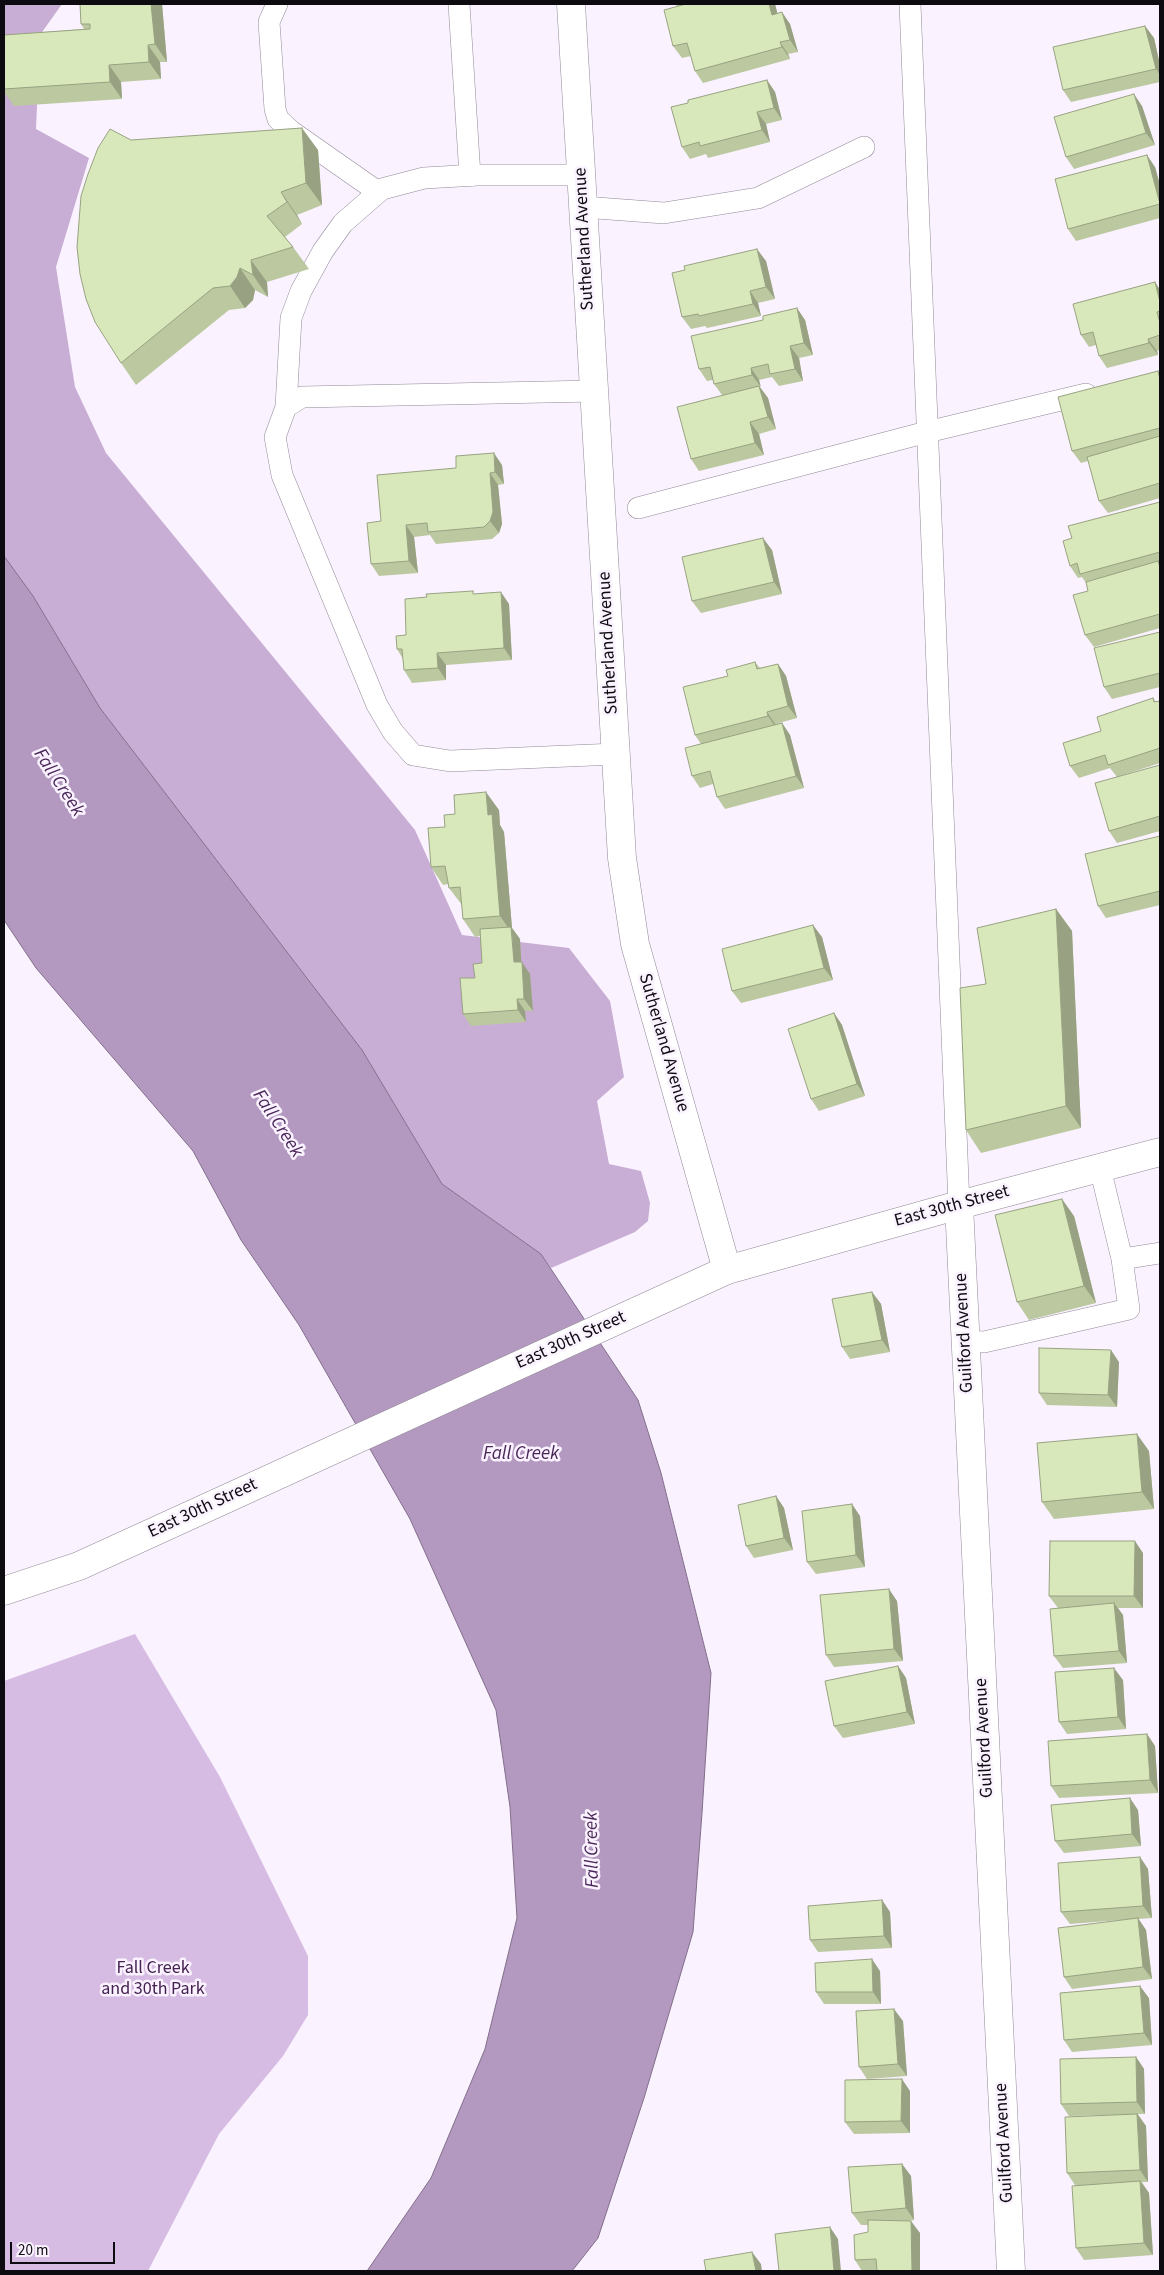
<!DOCTYPE html>
<html>
<head>
<meta charset="utf-8">
<style>
  body { margin:0 }
  #map { position:relative; width:1164px; height:2275px; overflow:hidden; background:#faf2fe; font-family:"Source Sans 3",sans-serif }
  canvas { display:block }
  .frame { position:absolute; inset:0; border:5px solid #0e0b10; pointer-events:none }
  .scale { position:absolute; left:10px; top:2242px; width:105px; height:22px; box-sizing:border-box; border:2px solid #0e0b10; border-top:0; padding-left:6px; font-size:15px; line-height:18px; white-space:nowrap; color:#0e0b10; -webkit-text-stroke:4px #faf2fe; paint-order:stroke }
</style>
</head>
<body>
<div id="map">
<canvas width="1164" height="2275"></canvas>
<div class="frame"></div>
<div class="scale">20 m</div>
</div>
<script>
const context = document.querySelector('canvas').getContext('2d');
context.lineJoin = 'round';
function fill(path, color) { context.fillStyle = color; context.fill(path, 'evenodd'); }
const toPath = rows => new Path2D(rows.map(r => 'M' + r).join(''));
function stroke(path, color, width, dash) { context.strokeStyle = color; context.lineWidth = width; context.lineCap = dash ? 'butt' : 'round'; context.setLineDash(dash || []); context.stroke(path); }
function write(font, color, halo, rows, align = 'center') {
  context.font = font + ' "Source Sans 3",sans-serif'; context.lineWidth = 5; context.setLineDash([]); context.textBaseline = 'middle'; context.strokeStyle = halo; context.fillStyle = color; for (const [text, x, y, turn = 0] of rows) {
    context.save(); context.translate(x, y); context.rotate((+turn || 0) * Math.PI / 180); context.textAlign = isNaN(turn) ? turn : align; if (halo) context.strokeText(text, 0, 0); context.fillText(text, 0, 0); context.restore();
  }
}
fill(toPath([
  [135,1634,220,1777,308,1956,308,2015,283,2056,219,2134,148,2271,4,2271,4,1681]
]), '#d6bce3');
fill(toPath([
  [4,4,62,4,40,35,36,129,89,158,56,267,75,387,106,453,415,830,462,935,569,948,610,1001,624,1077,597,1101,609,1164,641,1171,650,1203,648,1221,635,1232,551,1268,541,1254,442,1184,362,1050,100,708,33,596,4,556]
]), '#c8add5');
const water = toPath([
  [4,556,33,596,100,708,362,1050,442,1184,541,1254,638,1400,661,1473,711,1673,702,1813,693,1932,644,2098,598,2238,572,2271,367,2271,431,2178,485,2049,517,1918,510,1807,496,1710,410,1519,299,1325,241,1240,193,1151,36,968,4,920,4,556]
]);
fill(water, '#b399c0');
stroke(water, '#826e8b', 1);
const lane = toPath([
  [277,4,269,22,275,109,278,119,291,131,378,192],
  [459,4,470,176],
  [910,4,959,1205],
  [581,175,477,175,424,178,382,189,343,223,323,251,301,291,291,318,286,407,275,437,282,475,377,705,393,732,413,755,450,761,616,754],
  [583,207,664,213,758,198,864,147],
  [286,407,302,397,594,391],
  [638,508,927,432,1086,394],
  [1100,1168,1122,1259],
  [965,1341,984,1342,1129,1309,1122,1259,1160,1253]
]);
const street = toPath([
  [571,4,622,858,635,944,727,1270],
  [959,1205,1011,2271]
]);
const secondary = toPath([
  [4,1591,79,1566,727,1270,959,1205,1160,1152]
]);
stroke(lane, '#928997', 22);
stroke(street, '#928997', 29);
stroke(secondary, '#928997', 29);
stroke(lane, '#fff', 21);
stroke(street, '#fff', 28);
stroke(secondary, '#fff', 28);
fill(toPath([
  [80,4,162,4,167,62,160,62,161,79,121,82,122,99,14,106,4,92,4,35,84,29,81,24],
  [675,4,775,4,777,13,790,24,798,52,788,54,790,59,703,83,695,71,691,56,682,58,673,46,677,6],
  [1145,26,1154,38,1160,65,1160,82,1071,102,1063,90],
  [767,80,775,92,782,120,766,124,770,142,708,158,706,154,690,159,682,147,688,103],
  [1142,106,1155,145,1074,169,1066,157],
  [131,140,318,150,322,205,297,215,302,224,285,237,293,247,309,269,267,282,268,297,255,290,253,300,245,308,229,310,136,385,121,363],
  [1155,167,1160,185,1160,218,1076,241,1068,229],
  [766,261,775,299,758,303,761,316,707,328,705,326,691,329,682,317],
  [1155,282,1160,290,1160,350,1157,351,1158,355,1107,368,1099,356,1096,345,1089,347,1081,335],
  [805,320,813,355,799,358,803,381,779,386,772,377,759,380,760,387,768,398,776,429,759,434,764,455,699,471,691,459,722,395,714,384,713,380,707,381,699,369],
  [1158,371,1160,374,1160,498,1108,513,1099,501,1088,461,1081,463,1072,451],
  [502,465,504,484,498,485,502,524,499,533,492,539,436,544,430,535,414,537,418,573,379,576,371,564,381,521],
  [1160,502,1160,628,1094,647,1085,635,1088,591,1086,583,1082,577,1078,578,1070,566,1072,538],
  [772,550,782,594,701,613,692,601],
  [475,594,509,604,512,660,446,665,446,680,412,683,404,670,403,659,397,649,406,635],
  [1160,632,1160,687,1112,699,1104,687],
  [755,662,760,668,778,664,786,676,797,718,775,724,782,723,790,735,804,788,725,809,717,797,713,784,700,788,692,776,701,744,695,735,728,676],
  [1153,698,1156,702,1160,701,1160,763,1117,777,1110,768,1079,778,1070,766,1101,731],
  [1160,765,1160,831,1117,843,1109,831],
  [499,810,500,825,504,832,512,928,520,939,521,962,530,974,533,1011,525,1011,526,1022,471,1026,463,1014,475,978,482,963,480,936,475,937,463,919,462,905,449,888,448,884,443,885,431,867,445,827],
  [1160,836,1160,905,1106,918,1098,906],
  [1056,909,1072,931,1081,1128,981,1153,966,1130,986,984],
  [822,937,833,980,741,1003,732,991],
  [834,1013,842,1025,865,1096,819,1111,811,1099],
  [1074,1216,1096,1303,1029,1320,1017,1302],
  [872,1292,881,1304,890,1352,850,1359,842,1347],
  [1119,1362,1117,1407,1047,1405,1039,1393],
  [1149,1451,1154,1509,1054,1519,1042,1502],
  [776,1496,784,1508,793,1550,754,1558,746,1546],
  [860,1516,865,1567,816,1574,807,1562],
  [1143,1553,1143,1608,1118,1608,1123,1615,1127,1663,1063,1668,1054,1656,1058,1608,1049,1596],
  [897,1601,903,1661,834,1667,826,1655],
  [898,1666,906,1678,915,1724,843,1738,834,1726],
  [1123,1680,1126,1729,1067,1734,1059,1722],
  [1147,1734,1155,1746,1158,1793,1059,1798,1051,1786],
  [1138,1810,1141,1846,1064,1853,1055,1841],
  [1140,1857,1148,1869,1152,1918,1138,1919,1146,1930,1152,1979,1072,1989,1064,1977,1134,1919,1070,1924,1061,1912],
  [882,1900,890,1912,892,1948,818,1952,810,1940],
  [880,1971,881,2004,824,2004,816,1992],
  [1149,1998,1152,2045,1072,2052,1064,2040],
  [903,2021,907,2076,867,2079,859,2067],
  [1136,2057,1144,2069,1145,2114,1138,2114,1146,2126,1148,2182,1142,2182,1149,2193,1153,2255,1084,2260,1076,2248,1089,2185,1075,2185,1067,2173,1116,2115,1069,2116,1061,2104],
  [910,2091,910,2133,854,2134,845,2122],
  [902,2164,911,2176,914,2220,909,2221,920,2233,920,2271,862,2271,855,2260,868,2232,868,2225,861,2225,852,2213]
]), '#bbc8a0');
fill(toPath([
  [151,4,162,4,167,62,155,44],
  [769,4,775,4,781,27,772,15],
  [782,12,790,24,798,52,790,40],
  [1145,26,1154,38,1160,65,1160,75,1156,69],
  [780,42,788,54,790,59,782,47],
  [148,45,160,62,161,79,149,62],
  [109,65,121,82,122,99,110,82],
  [767,80,775,92,782,120,774,108],
  [1134,94,1142,106,1155,145,1146,133],
  [757,112,766,124,770,142,762,130],
  [302,128,318,150,322,205,306,183],
  [1147,155,1155,167,1160,185,1160,204],
  [281,192,297,215,302,224,287,202],
  [757,249,766,261,775,299,766,287],
  [251,260,267,282,268,297,253,275],
  [240,268,255,290,253,300,245,308,230,286],
  [1155,282,1160,290,1160,302],
  [750,291,758,303,761,316,753,304],
  [797,308,805,320,813,355,804,343],
  [1148,339,1157,351,1158,355,1149,343],
  [790,346,799,358,803,381,795,369],
  [751,368,759,380,761,387,752,375],
  [759,386,768,398,776,429,768,417],
  [750,422,759,434,764,455,755,443],
  [494,453,502,465,504,484,495,472],
  [490,473,498,485,502,524,499,533,490,521],
  [406,525,414,537,418,573,409,561],
  [763,538,772,550,782,594,774,582],
  [501,592,509,604,512,660,504,648],
  [437,653,446,665,446,680,438,668],
  [778,664,786,676,797,718,788,706],
  [767,712,775,724,776,728,768,716],
  [782,723,790,735,804,788,796,776],
  [486,792,499,810,500,825,504,832,512,928,520,939,522,974,514,962,512,933,500,916,488,815],
  [1056,909,1072,931,1081,1128,1066,1106],
  [813,925,822,937,833,980,824,968],
  [522,962,530,974,533,1011,524,999],
  [517,999,525,1011,526,1022,518,1010],
  [834,1013,842,1025,865,1096,857,1084],
  [1062,1199,1074,1216,1096,1303,1084,1286],
  [872,1292,881,1304,890,1352,882,1340],
  [1111,1350,1119,1362,1117,1407,1108,1395],
  [1137,1434,1149,1451,1154,1509,1142,1492],
  [776,1496,784,1508,793,1550,784,1538],
  [852,1504,860,1516,865,1567,856,1555],
  [1135,1541,1143,1553,1143,1608,1134,1596],
  [889,1589,897,1601,903,1661,894,1649],
  [1114,1603,1123,1615,1127,1663,1119,1651],
  [898,1666,906,1678,915,1724,907,1712],
  [1114,1668,1123,1680,1126,1729,1118,1717],
  [1147,1734,1155,1746,1158,1793,1150,1780],
  [1130,1798,1138,1810,1141,1846,1132,1834],
  [1140,1857,1148,1869,1152,1918,1143,1906],
  [882,1900,890,1912,892,1948,884,1936],
  [1138,1918,1146,1930,1152,1979,1143,1967],
  [872,1959,880,1971,881,2004,873,1992],
  [1140,1986,1149,1998,1152,2045,1144,2033],
  [894,2009,903,2021,907,2076,898,2064],
  [1136,2057,1144,2069,1145,2114,1137,2102],
  [902,2079,910,2091,910,2133,901,2121],
  [1137,2114,1146,2126,1148,2182,1140,2170],
  [902,2164,911,2176,914,2220,906,2208],
  [1140,2181,1149,2193,1153,2255,1144,2243],
  [911,2221,920,2233,920,2271,912,2271],
  [830,2227,838,2239,841,2271,834,2271],
  [752,2252,761,2264,762,2271,756,2271]
]), '#98a282');
const building = toPath([
  [80,4,151,4,155,44,148,45,149,62,109,65,110,82,4,89,4,35,90,29,90,24,81,24,80,4],
  [686,4,769,4,772,15,782,12,790,40,780,42,782,47,695,71,687,43,673,46,664,10,686,4],
  [1145,26,1156,69,1063,90,1053,47,1145,26],
  [767,80,774,108,757,112,762,130,700,146,699,142,682,147,671,107,688,103,688,100,767,80],
  [1134,94,1146,133,1066,157,1054,117,1134,94],
  [302,128,306,183,281,192,287,202,267,216,293,247,251,260,253,275,240,268,237,277,230,286,213,288,121,363,95,322,86,299,80,274,77,247,81,196,88,174,98,148,110,129,131,140,302,128],
  [1147,155,1160,204,1068,229,1055,179,1147,155],
  [757,249,766,287,750,291,753,304,699,316,698,314,682,317,672,273,685,270,684,266,757,249],
  [1155,282,1160,302,1160,311,1157,312,1160,323,1160,335,1148,339,1149,343,1099,356,1093,332,1081,335,1073,304,1155,282],
  [797,308,804,343,790,346,795,369,770,374,768,364,751,368,752,375,714,384,710,367,699,369,691,336,763,320,763,316,797,308],
  [1158,371,1160,379,1160,428,1072,451,1058,397,1158,371],
  [759,386,768,417,750,422,755,443,691,459,677,407,759,386],
  [1160,436,1160,483,1099,501,1087,457,1160,436],
  [494,453,495,472,490,473,493,512,490,521,484,527,428,532,427,523,406,525,409,561,371,564,367,523,381,521,377,475,456,468,456,456,494,453],
  [1160,502,1160,552,1080,574,1077,563,1070,566,1063,541,1072,538,1068,526,1160,502],
  [763,538,774,582,692,601,682,557,763,538],
  [1158,561,1160,567,1160,614,1085,635,1073,595,1088,591,1086,582,1158,561],
  [473,591,473,594,501,592,504,648,437,653,438,668,404,670,402,649,397,649,396,636,406,635,405,599,427,597,426,594,473,591],
  [1160,632,1160,673,1104,687,1094,648,1160,632],
  [755,662,757,669,778,664,788,706,767,712,768,716,695,735,683,687,728,676,726,670,755,662],
  [1153,698,1154,702,1160,701,1160,748,1108,765,1105,755,1070,766,1063,743,1101,731,1097,717,1153,698],
  [782,723,796,776,717,797,710,771,692,776,685,748,782,723],
  [1160,765,1160,816,1109,831,1095,783,1160,765],
  [486,792,488,815,492,814,500,916,463,919,460,887,449,888,445,866,431,867,428,828,445,827,444,815,455,814,454,795,486,792],
  [1160,836,1160,891,1098,906,1085,854,1160,836],
  [1056,909,1066,1106,966,1130,960,988,986,984,977,928,1056,909],
  [813,925,824,968,732,991,722,949,813,925],
  [511,927,514,962,522,962,524,999,517,999,518,1010,463,1014,460,978,475,978,473,964,482,963,480,929,511,927],
  [834,1013,857,1084,811,1099,788,1029,834,1013],
  [1062,1199,1084,1286,1017,1302,995,1215,1062,1199],
  [872,1292,882,1340,842,1347,832,1299,872,1292],
  [1039,1348,1111,1350,1108,1395,1039,1393,1039,1348],
  [1137,1434,1142,1492,1042,1502,1037,1443,1137,1434],
  [776,1496,784,1538,746,1546,738,1505,776,1496],
  [852,1504,856,1555,807,1562,802,1511,852,1504],
  [1050,1541,1135,1541,1134,1596,1049,1596,1050,1541],
  [889,1589,894,1649,826,1655,820,1595,889,1589],
  [1114,1603,1119,1651,1054,1656,1050,1609,1114,1603],
  [898,1666,907,1712,834,1726,825,1681,898,1666],
  [1114,1668,1118,1717,1059,1722,1055,1672,1114,1668],
  [1147,1734,1150,1780,1051,1786,1048,1741,1147,1734],
  [1130,1798,1132,1834,1055,1841,1051,1805,1130,1798],
  [1140,1857,1143,1906,1061,1912,1058,1863,1140,1857],
  [882,1900,884,1936,810,1940,808,1906,882,1900],
  [1138,1918,1143,1967,1064,1977,1058,1928,1138,1918],
  [872,1959,873,1992,816,1992,815,1963,872,1959],
  [1140,1986,1144,2033,1064,2040,1060,1993,1140,1986],
  [894,2009,898,2064,859,2067,856,2011,894,2009],
  [1136,2057,1137,2102,1061,2104,1060,2059,1136,2057],
  [902,2079,901,2121,845,2122,845,2080,902,2079],
  [1137,2114,1140,2170,1067,2173,1065,2117,1137,2114],
  [902,2164,906,2208,852,2213,848,2167,902,2164],
  [1140,2181,1144,2243,1076,2248,1072,2186,1140,2181],
  [868,2220,911,2221,912,2271,877,2271,876,2259,855,2260,854,2235,868,2232,868,2220],
  [830,2227,834,2271,779,2271,775,2234,830,2227],
  [752,2252,756,2271,706,2271,704,2260,752,2252]
]);
fill(building, '#d9e8ba');
stroke(building, '#98a282', 1);
write('18px', '#0e0b10', '#faf2fe', [
  ["Sutherland Avenue",585,239,-93],
  ["Sutherland Avenue",609,643,-93],
  ["Sutherland Avenue",663,1043,74],
  ["East 30th Street",952,1207,-15],
  ["Guilford Avenue",965,1333,-93],
  ["East 30th Street",571,1341,-24],
  ["East 30th Street",203,1509,-25],
  ["Guilford Avenue",985,1738,-93],
  ["Guilford Avenue",1005,2143,-93]
]);
write('18px', '#442152', '#faf2fe', [
  ["Fall Creek",153,1969],
  ["and 30th Park",153,1990]
]);
write('italic 19px', '#4a2759', '#faf2fe', [
  ["Fall Creek",58,783,57],
  ["Fall Creek",277,1124,57],
  ["Fall Creek",521,1455],
  ["Fall Creek",593,1850,-91]
]);
</script>
</body>
</html>
